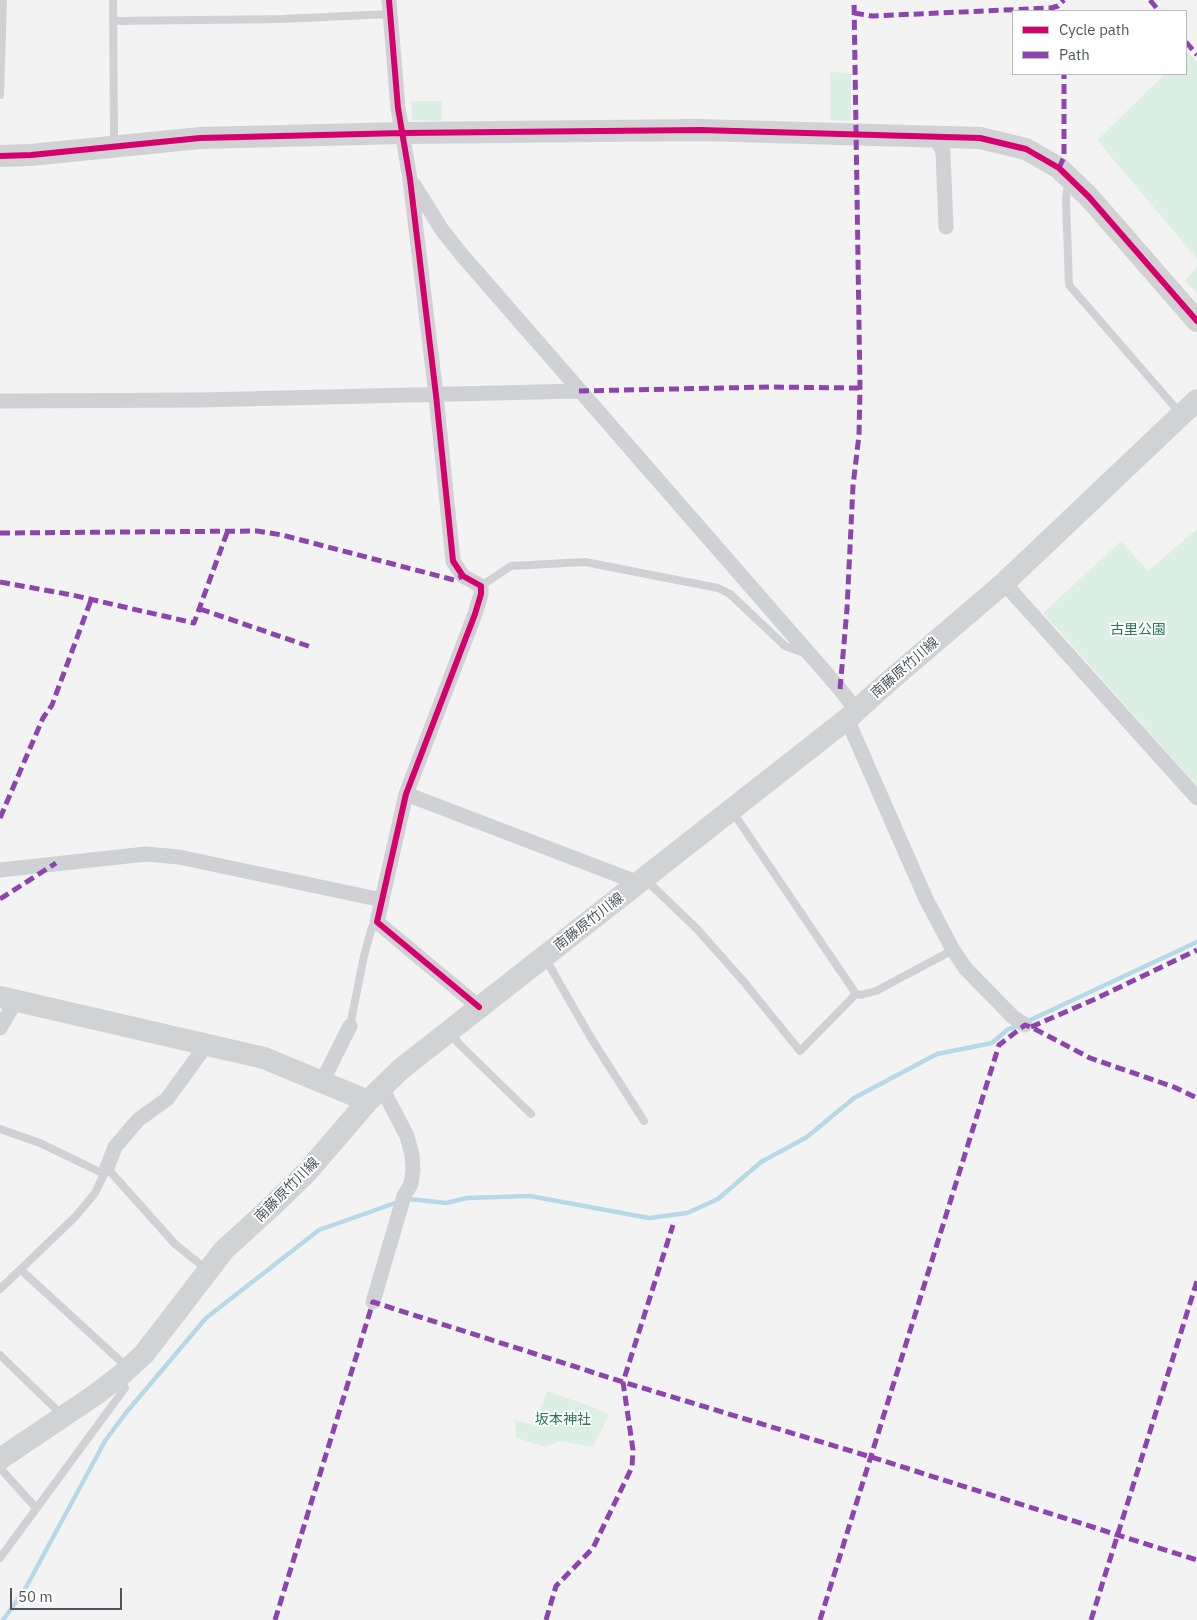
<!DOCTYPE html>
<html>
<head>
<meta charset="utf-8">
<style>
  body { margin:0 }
  #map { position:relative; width:1197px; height:1620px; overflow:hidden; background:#f3f3f3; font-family:"IBM Plex Sans",sans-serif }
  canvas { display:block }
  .legend { position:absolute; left:1012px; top:10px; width:175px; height:65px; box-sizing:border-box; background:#fff; border:1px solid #b7bbbf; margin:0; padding:6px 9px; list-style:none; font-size:15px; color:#4c545e }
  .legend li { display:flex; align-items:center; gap:10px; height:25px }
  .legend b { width:25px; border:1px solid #b7bbbf }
  .scale { position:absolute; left:10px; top:1588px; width:112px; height:22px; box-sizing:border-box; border:2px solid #4c545e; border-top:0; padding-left:6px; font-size:15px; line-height:18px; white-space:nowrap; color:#4c545e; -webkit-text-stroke:4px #fff; paint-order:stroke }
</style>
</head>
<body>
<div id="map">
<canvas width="1197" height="1620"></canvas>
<ul class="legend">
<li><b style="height:6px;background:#d6006c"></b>Cycle path</li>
<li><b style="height:6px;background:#8e44ad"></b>Path</li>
</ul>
<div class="scale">50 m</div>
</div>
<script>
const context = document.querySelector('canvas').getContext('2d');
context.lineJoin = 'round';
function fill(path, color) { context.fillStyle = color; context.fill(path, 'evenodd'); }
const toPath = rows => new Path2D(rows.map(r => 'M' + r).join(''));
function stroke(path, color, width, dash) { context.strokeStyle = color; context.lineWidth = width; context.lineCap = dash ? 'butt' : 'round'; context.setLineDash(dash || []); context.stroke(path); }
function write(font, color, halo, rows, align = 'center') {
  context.font = font + ' "IBM Plex Sans","Noto Sans JP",sans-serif'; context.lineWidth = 4; context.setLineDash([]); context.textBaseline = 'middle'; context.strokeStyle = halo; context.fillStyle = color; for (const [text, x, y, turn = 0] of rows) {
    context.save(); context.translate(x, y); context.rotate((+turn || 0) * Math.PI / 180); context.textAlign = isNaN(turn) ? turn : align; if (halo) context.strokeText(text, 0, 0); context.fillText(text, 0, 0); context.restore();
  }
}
fill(toPath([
  [1188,52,1197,62,1197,259,1097,140,1165,74,1186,74,1186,54],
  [830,72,851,73,851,121,830,120],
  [411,101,442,101,442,121,412,120],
  [1197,266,1197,293,1185,281],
  [1197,529,1197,786,1043,613,1121,541,1148,571],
  [547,1391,598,1409,609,1415,593,1447,559,1441,546,1447,516,1438,515,1420,535,1425]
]), '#dbefe4');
stroke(toPath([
  [1026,1022,1197,942],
  [409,1199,446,1203,467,1198,530,1196,649,1218,687,1213,718,1199,761,1162,807,1137,854,1098,937,1054,992,1043,1007,1030,1019,1025],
  [3,1620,24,1591,105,1441,125,1414,206,1318,319,1230,398,1202]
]), '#b5d9e8', 4.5);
stroke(toPath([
  [113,0,114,136],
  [113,21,283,19,390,14],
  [0,95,3,0],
  [1071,182,1067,190,1066,199,1069,285,1180,413],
  [481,586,511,566,585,562,718,588,730,594,785,646,804,653],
  [732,811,856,994,861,995,876,991,953,950],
  [646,880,697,929,744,982,800,1051,856,994],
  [545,958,591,1038,644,1121],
  [350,1026,364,956,372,927,377,922],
  [452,1032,458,1043,531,1114],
  [0,1129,40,1143,104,1174],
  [21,1270,127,1367],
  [0,1289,76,1216,95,1193,107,1168,175,1244,206,1269],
  [0,1355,62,1415],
  [0,1468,36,1508],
  [0,1558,125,1388,121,1379]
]), '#cfd1d4', 8);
stroke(toPath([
  [389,0,398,108,410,179,436,395,453,561,463,576,481,586,481,594,475,614,406,794,377,922,479,1007],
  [936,136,943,153,946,227],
  [414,185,442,230,461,254,840,689,856,710],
  [0,401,200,400,579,391],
  [1004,583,1197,798],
  [847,719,926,899,953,950,966,969,1013,1017,1025,1025],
  [406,794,639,883],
  [0,870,146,854,179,857,382,900],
  [0,1028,16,1001],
  [322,1082,350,1026],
  [107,1168,115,1147,138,1120,167,1099,207,1044],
  [373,1302,404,1196,411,1184,413,1171,412,1155,407,1136,382,1088]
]), '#cfd1d4', 15);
stroke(toPath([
  [0,156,31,155,200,138,403,133,700,130,980,138,1026,149,1059,168,1089,197,1197,321],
  [0,997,264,1058,368,1101],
  [0,1459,95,1395,120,1376,144,1354,224,1250,271,1207,307,1172,368,1101,401,1069,847,719,887,683,1004,583,1197,400]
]), '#d0d2d4', 22);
stroke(toPath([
  [1150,0,1159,11],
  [854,13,872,16,1051,8,1058,6,1064,0],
  [1186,42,1197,55],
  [1059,168,1064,157,1064,74],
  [579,391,770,387,860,388],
  [0,533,257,531,282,535,454,580,463,576],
  [0,582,72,595,194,623,228,530],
  [200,609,311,647],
  [840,689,847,609,853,486,859,435,860,388,854,0],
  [0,818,43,718,52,705,91,600],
  [0,899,56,863],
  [1031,1027,1093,1000,1197,950],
  [275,1620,373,1302,623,1382,871,1457,1197,1560],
  [546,1620,556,1586,593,1548,632,1467,633,1450,623,1382,673,1225],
  [820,1620,999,1045,1025,1025,1031,1027,1090,1058,1174,1087,1197,1098],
  [1091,1620,1197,1281]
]), '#8e44ad', 5, [10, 5]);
stroke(toPath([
  [389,0,398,108,410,179,436,395,453,561,463,576,481,586,481,594,475,614,406,794,377,922,479,1007],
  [0,156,31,155,200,138,403,133,700,130,980,138,1026,149,1059,168,1089,197,1197,321]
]), '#d6006c', 6);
write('14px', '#247854', '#fff', [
  ["古里公園",1138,630],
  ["坂本神社",563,1420]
]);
write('14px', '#4c545e', '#fff', [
  ["南藤原竹川線",905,668,-41],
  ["南藤原竹川線",589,922,-38],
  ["南藤原竹川線",287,1190,-45]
]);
</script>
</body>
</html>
